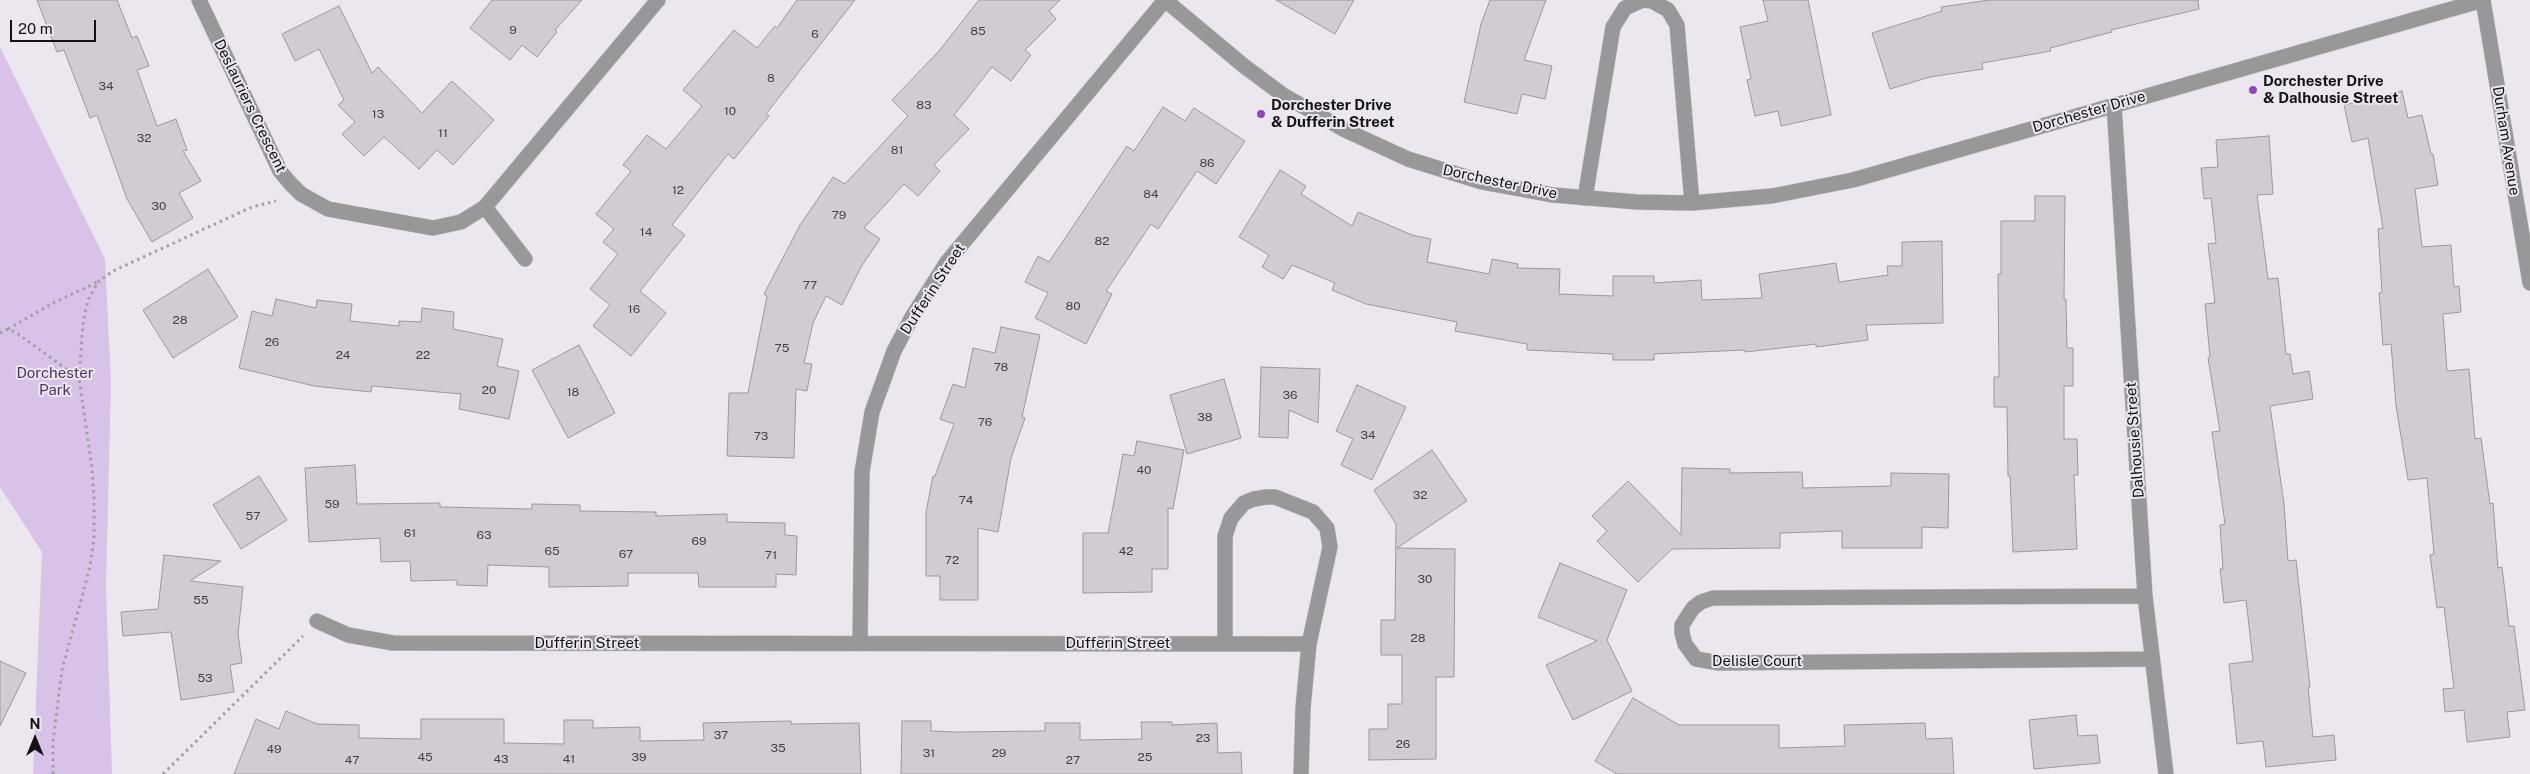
<!DOCTYPE html>
<html>
<head>
<meta charset="utf-8">
<style>
  body { margin:0 }
  #map { position:relative; width:2530px; height:774px; overflow:hidden; background:#ece7ef; font-family:"Public Sans",sans-serif }
  canvas { display:block }
  .north { position:absolute; left:10px; top:714px; width:50px; height:50px; -webkit-text-stroke:4px #ece7ef; paint-order:stroke; rotate:0deg; font-size:14px; font-weight:700; line-height:20px; text-align:center; color:#131114 }
  .north::after { content:''; display:block; margin:auto; width:18px; height:22px; background:#131114; clip-path:polygon(50% 0,100% 100%,50% 72%,0 100%) }
  .scale { position:absolute; left:10px; top:20px; width:86px; height:22px; box-sizing:border-box; border:2px solid #131114; border-top:0; padding-left:6px; font-size:15px; line-height:18px; white-space:nowrap; color:#131114; -webkit-text-stroke:4px #ece7ef; paint-order:stroke }
</style>
</head>
<body>
<div id="map">
<canvas width="2530" height="774"></canvas>
<div class="north">N</div>
<div class="scale">20 m</div>
</div>
<script>
const context = document.querySelector('canvas').getContext('2d');
context.lineJoin = 'round';
function fill(path, color) { context.fillStyle = color; context.fill(path, 'evenodd'); }
const toPath = rows => new Path2D(rows.map(r => 'M' + r).join(''));
function stroke(path, color, width, dash) { context.strokeStyle = color; context.lineWidth = width; context.lineCap = dash ? 'butt' : 'round'; context.setLineDash(dash || []); context.stroke(path); }
function write(font, color, halo, rows, align = 'center') {
  context.font = font + ' "Public Sans",sans-serif'; context.lineWidth = 4; context.setLineDash([]); context.textBaseline = 'middle'; context.strokeStyle = halo; context.fillStyle = color; for (const [text, x, y, turn = 0] of rows) {
    context.save(); context.translate(x, y); context.rotate((+turn || 0) * Math.PI / 180); context.textAlign = isNaN(turn) ? turn : align; if (halo) context.strokeText(text, 0, 0); context.fillText(text, 0, 0); context.restore();
  }
}
fill(toPath([
  [0,47,105,259,111,381,106,586,112,774,33,774,42,552,0,487]
]), '#d8c2e7');
const building = toPath([
  [37,0,117,0,132,38,137,36,149,66,137,70,157,126,176,119,187,150,183,151,201,181,179,193,193,218,152,242,127,199,97,115,90,118,64,50,57,52,37,0],
  [492,0,582,0,555,30,557,32,537,57,522,45,510,60,470,28,492,0],
  [797,0,855,0,766,114,769,116,734,159,728,154,672,225,685,235,640,291,666,313,631,356,593,326,610,305,590,289,618,254,603,242,614,229,596,214,631,171,623,165,647,135,666,149,702,106,683,90,734,30,757,48,775,26,777,28,797,0],
  [979,0,1060,0,1049,11,1056,19,1025,50,1031,55,1011,81,992,67,954,115,969,129,934,165,940,171,918,196,904,184,864,228,880,239,861,267,842,305,826,296,813,323,804,363,812,364,807,391,796,389,794,458,727,456,729,393,748,393,767,296,764,294,800,225,833,177,845,184,908,116,892,100,939,51,979,0],
  [1276,0,1354,0,1335,34,1276,0],
  [1490,0,1546,0,1524,60,1552,66,1545,99,1522,94,1517,114,1464,102,1481,24,1490,0],
  [1763,0,1808,0,1831,115,1781,126,1778,111,1755,116,1747,80,1751,79,1740,27,1768,21,1763,0],
  [1989,0,2198,0,2199,9,2111,30,2112,32,2050,48,2051,51,1982,63,1983,69,1930,77,1890,89,1872,33,1942,11,1941,7,1989,0],
  [339,6,372,73,378,67,422,113,452,81,494,120,453,165,437,150,419,169,384,137,364,156,342,134,355,122,338,105,344,100,319,49,295,61,282,34,339,6],
  [2402,91,2408,118,2422,115,2431,154,2433,154,2438,185,2415,189,2422,247,2451,245,2454,287,2459,286,2461,312,2443,314,2447,371,2469,369,2475,439,2481,438,2490,504,2493,503,2498,568,2502,567,2509,626,2514,626,2525,710,2507,712,2510,737,2467,742,2464,710,2445,712,2443,689,2454,688,2444,607,2437,608,2430,555,2434,554,2427,478,2408,480,2396,405,2391,344,2383,345,2379,293,2382,292,2378,229,2383,228,2368,138,2352,142,2344,105,2402,91],
  [1163,107,1185,121,1194,108,1245,141,1216,184,1197,171,1158,229,1151,224,1106,291,1112,294,1086,344,1035,318,1048,293,1025,282,1038,256,1049,262,1127,146,1134,151,1163,107],
  [2269,136,2273,194,2257,195,2268,279,2278,278,2286,354,2290,354,2293,374,2309,371,2313,399,2270,406,2284,504,2288,561,2296,560,2310,687,2308,687,2313,737,2334,735,2336,760,2266,767,2263,741,2237,744,2229,664,2253,661,2246,600,2224,603,2220,569,2223,569,2220,525,2225,524,2212,432,2220,431,2208,358,2210,357,2205,304,2215,303,2208,244,2216,243,2211,198,2204,199,2201,168,2218,167,2216,140,2269,136],
  [1280,170,1306,186,1301,194,1352,226,1358,212,1412,235,1431,239,1427,262,1489,274,1492,259,1518,264,1517,268,1560,269,1559,294,1613,296,1613,276,1654,276,1654,283,1701,280,1702,300,1762,298,1759,274,1836,263,1839,282,1888,275,1887,266,1902,266,1902,242,1942,241,1943,323,1866,325,1868,340,1816,347,1816,344,1745,352,1745,350,1654,354,1654,360,1613,360,1613,354,1527,350,1527,344,1455,331,1457,322,1366,304,1332,290,1335,283,1292,265,1283,279,1262,267,1269,255,1239,237,1280,170],
  [2035,196,2065,196,2064,299,2066,299,2067,348,2073,348,2073,386,2064,386,2064,439,2077,439,2078,475,2074,475,2077,549,2013,552,2010,476,2008,476,2007,407,1994,407,1994,377,1999,377,1998,274,2001,274,2001,221,2035,221,2035,196],
  [208,269,238,317,173,358,143,310,208,269],
  [276,299,316,308,317,300,352,304,350,321,399,326,399,321,421,322,422,308,454,312,453,329,503,339,497,366,519,371,509,419,459,409,461,394,372,386,371,392,314,386,239,368,252,311,272,316,276,299],
  [1001,327,1040,335,1022,417,1025,418,1011,458,998,532,978,528,978,600,940,600,940,576,926,576,926,512,933,476,935,476,954,424,940,419,953,384,965,388,973,348,995,353,1001,327],
  [579,345,615,413,568,438,532,370,579,345],
  [1261,367,1320,369,1318,423,1289,410,1288,438,1259,437,1261,367],
  [1224,379,1241,438,1187,454,1170,395,1224,379],
  [1357,385,1406,407,1372,480,1341,465,1353,439,1336,431,1357,385],
  [1137,441,1184,450,1173,509,1168,508,1168,569,1152,569,1152,592,1083,593,1083,533,1108,533,1123,454,1134,456,1137,441],
  [1432,450,1467,501,1397,548,1455,549,1454,677,1436,677,1436,759,1369,760,1369,729,1388,729,1388,704,1402,704,1402,655,1381,655,1381,620,1395,620,1396,524,1374,490,1432,450],
  [355,465,357,504,440,503,440,507,532,509,532,504,580,505,580,511,656,512,656,516,727,514,727,522,785,523,785,535,797,536,796,575,776,574,776,587,699,587,698,573,628,573,628,586,549,587,549,567,488,565,487,586,457,585,457,580,411,581,410,561,381,562,380,538,309,542,305,468,355,465],
  [1682,468,1730,469,1730,473,1802,472,1803,488,1891,486,1891,473,1949,474,1948,528,1922,527,1922,548,1842,548,1842,531,1780,533,1780,548,1672,549,1638,582,1597,541,1607,531,1592,516,1628,481,1681,535,1682,468],
  [259,476,287,520,241,549,213,505,259,476],
  [164,555,221,561,190,581,243,587,238,634,242,663,230,665,234,692,181,700,171,632,123,636,121,612,158,609,164,555],
  [1560,563,1627,590,1607,640,1632,691,1573,720,1546,665,1597,641,1538,617,1560,563],
  [0,661,26,673,0,726,0,661],
  [1633,698,1679,725,1779,725,1779,748,1845,746,1844,725,1925,723,1926,739,1952,738,1954,774,1617,774,1595,761,1633,698],
  [286,711,317,724,359,725,359,738,421,739,421,719,504,719,504,743,564,744,564,720,593,720,593,728,640,727,640,741,704,740,703,723,791,721,791,724,859,723,861,774,234,774,256,719,279,729,286,711],
  [2076,715,2078,736,2097,735,2100,763,2034,769,2029,720,2076,715],
  [902,721,931,721,931,731,956,732,1045,731,1045,723,1080,723,1080,740,1142,739,1141,722,1172,722,1172,725,1217,723,1218,753,1241,752,1242,774,901,774,902,721]
]);
fill(building, '#d1ccd4');
stroke(building, '#9c979f', 1);
const minor = toPath([
  [199,0,280,171,290,183,301,194,328,209,433,228,461,222,485,207,658,0],
  [1165,0,1244,66,1283,95,1345,130,1408,159,1482,182,1553,195,1637,202,1692,203,1772,196,1853,180,2483,0],
  [2483,0,2530,283],
  [2114,105,2145,596,2166,774],
  [1585,198,1613,27,1625,8,1643,0,1652,1,1668,10,1677,25,1692,203],
  [485,207,525,259],
  [2145,596,1713,598,1701,602,1693,608,1682,625,1682,633,1685,644,1696,659,1719,663,2152,659],
  [317,621,348,635,393,643,1309,644],
  [1225,643,1225,536,1231,518,1244,503,1254,499,1266,497,1275,497,1313,512,1327,528,1330,547,1309,644,1303,708,1301,774],
  [860,644,862,472,872,412,894,351,912,317,947,262,1165,0]
]);
stroke(minor, '#c9c5cc', 16);
stroke(toPath([
  [8,329,53,303,98,282],
  [0,333,8,329,18,334,79,378],
  [53,774,53,741,62,670,90,567,94,538,94,499,92,468,79,378,83,324,88,300,98,282,113,271,252,207,276,201],
  [163,774,303,636]
]), '#a29ea5', 3, [2.5, 4]);
stroke(minor, '#99979a', 15);
for (const [x, y, r, color] of [
  [2253,90,5,"#9148bb"],
  [1261,114,5,"#9148bb"]
]) { const dot = new Path2D(); dot.arc(x, y, r, 0, 2 * Math.PI); context.fillStyle = color; context.fill(dot); stroke(dot, '#ece7ef', 2); }
write('12px', '#424044', null, [
  ["9",513,30],
  ["85",978,31],
  ["6",815,34],
  ["8",771,78],
  ["34",106,86],
  ["83",924,105],
  ["10",730,111],
  ["13",378,114],
  ["11",443,133],
  ["32",144,138],
  ["81",897,150],
  ["86",1207,163],
  ["12",678,190],
  ["84",1151,194],
  ["30",159,206],
  ["79",839,215],
  ["14",646,232],
  ["82",1102,241],
  ["77",810,285],
  ["80",1073,306],
  ["16",634,309],
  ["28",180,320],
  ["26",272,342],
  ["75",782,348],
  ["24",343,355],
  ["22",423,355],
  ["78",1001,367],
  ["20",489,390],
  ["18",573,392],
  ["36",1290,395],
  ["38",1205,417],
  ["76",985,422],
  ["34",1368,435],
  ["73",761,436],
  ["40",1144,470],
  ["32",1420,495],
  ["74",966,500],
  ["59",332,504],
  ["57",253,516],
  ["61",410,533],
  ["63",484,535],
  ["69",699,541],
  ["65",552,551],
  ["42",1126,551],
  ["67",626,554],
  ["71",771,555],
  ["72",952,560],
  ["30",1425,579],
  ["55",201,600],
  ["28",1418,638],
  ["53",205,678],
  ["37",721,735],
  ["23",1203,738],
  ["26",1403,744],
  ["35",778,748],
  ["49",274,749],
  ["31",929,753],
  ["29",999,753],
  ["45",425,757],
  ["39",639,757],
  ["25",1145,757],
  ["43",501,759],
  ["41",569,759],
  ["47",352,760],
  ["27",1073,760]
]);
write('bold 15px', '#131114', '#ece7ef', [
  ["Dorchester Drive",2263,81],
  ["& Dalhousie Street",2263,98],
  ["Dorchester Drive",1271,105],
  ["& Dufferin Street",1271,122]
], 'left');
write('15px', '#131114', '#ece7ef', [
  ["Deslauriers Crescent",250,106,64],
  ["Dorchester Drive",2089,112,-16],
  ["Durham Avenue",2506,141,81],
  ["Dorchester Drive",1500,182,12],
  ["Dufferin Street",933,289,-57],
  ["Dalhousie Street",2135,440,-94],
  ["Dufferin Street",587,643],
  ["Dufferin Street",1118,643],
  ["Delisle Court",1757,661]
]);
write('15px', '#513263', '#ece7ef', [
  ["Dorchester",55,373],
  ["Park",55,390]
]);
</script>
</body>
</html>
